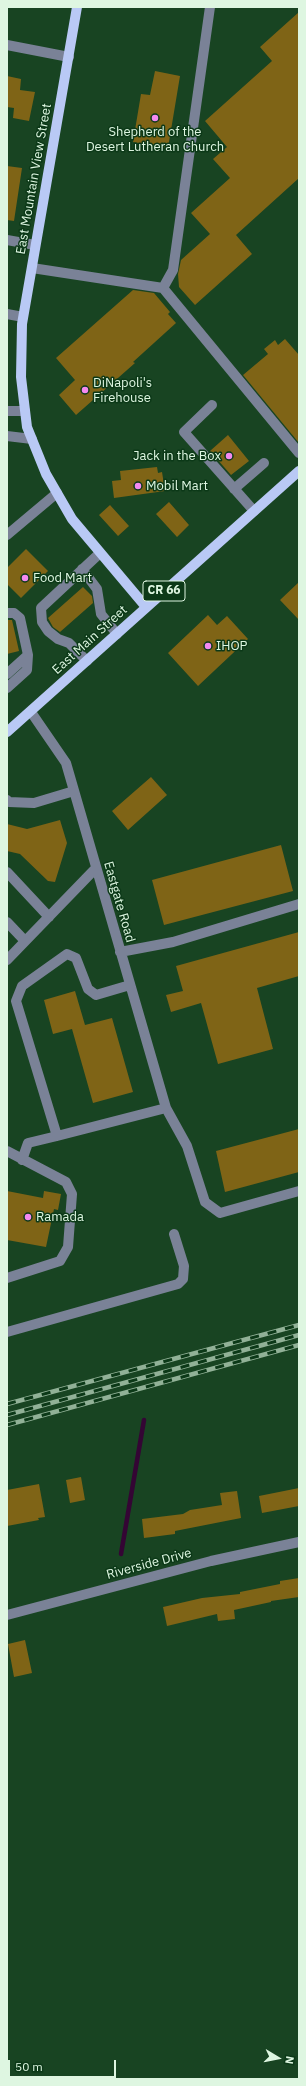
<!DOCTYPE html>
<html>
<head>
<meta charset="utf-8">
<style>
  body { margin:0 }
  #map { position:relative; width:306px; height:2086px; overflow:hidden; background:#184422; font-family:"IBM Plex Sans",sans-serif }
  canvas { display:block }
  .frame { position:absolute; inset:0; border:8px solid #def6e1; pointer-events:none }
  .north { position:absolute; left:258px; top:2038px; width:40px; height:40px; -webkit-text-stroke:3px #0c3918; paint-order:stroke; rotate:100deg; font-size:11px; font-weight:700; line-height:16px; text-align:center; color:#def6e1 }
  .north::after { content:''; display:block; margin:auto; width:14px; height:18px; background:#def6e1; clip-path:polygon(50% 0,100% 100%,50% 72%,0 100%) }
  .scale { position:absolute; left:8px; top:2060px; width:108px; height:18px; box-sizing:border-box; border:2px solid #def6e1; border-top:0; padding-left:5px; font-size:12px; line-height:14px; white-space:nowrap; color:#def6e1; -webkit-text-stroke:3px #0c3918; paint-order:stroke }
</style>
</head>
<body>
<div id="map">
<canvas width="306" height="2086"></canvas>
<div class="frame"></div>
<div class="north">N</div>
<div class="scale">50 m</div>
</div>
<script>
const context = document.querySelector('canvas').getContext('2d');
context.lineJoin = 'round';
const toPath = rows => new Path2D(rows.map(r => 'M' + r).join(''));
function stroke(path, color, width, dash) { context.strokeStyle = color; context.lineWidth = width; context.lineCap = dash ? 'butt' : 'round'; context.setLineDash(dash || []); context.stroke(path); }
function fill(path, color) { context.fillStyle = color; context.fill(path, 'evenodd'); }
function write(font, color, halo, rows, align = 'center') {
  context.font = font + ' "IBM Plex Sans",sans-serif'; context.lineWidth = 3; context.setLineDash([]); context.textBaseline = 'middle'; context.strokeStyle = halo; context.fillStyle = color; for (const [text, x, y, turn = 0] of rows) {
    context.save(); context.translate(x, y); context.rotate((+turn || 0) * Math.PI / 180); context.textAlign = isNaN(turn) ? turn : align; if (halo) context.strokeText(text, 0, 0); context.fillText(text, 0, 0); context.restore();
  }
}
stroke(toPath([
  [121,1554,144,1420]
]), '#340534', 4.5);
fill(toPath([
  [299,12,299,178,236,235,252,254,195,305,179,287,178,274,181,260,210,234,191,213,230,178,213,159,227,147,205,121,272,61,260,47],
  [155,71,180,76,168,148,133,142,141,94,150,95],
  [7,76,21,79,20,90,35,92,29,121,13,118,14,108,7,107],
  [7,166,22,168,14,221,7,220],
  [133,290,154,293,170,312,168,314,176,323,133,362,135,363,76,415,59,395,75,380,56,358],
  [285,339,299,355,299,443,243,375,268,354,264,349,275,340,278,345],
  [228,435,249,461,231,475,210,451],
  [157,467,158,473,162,472,165,491,114,498,112,481,121,480,120,471],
  [169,502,189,525,177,537,156,514],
  [110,505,129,526,118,536,99,515],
  [26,549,48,571,21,598,7,584,7,568],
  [299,582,299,620,280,600],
  [83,587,92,596,93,603,60,632,53,627,48,618],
  [208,615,217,625,227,616,248,639,198,686,168,653],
  [7,620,12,620,19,651,7,654],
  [151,777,167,795,128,830,112,811],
  [60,820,67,843,55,882,48,881,20,854,7,851,7,824,27,829],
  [281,845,293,891,164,925,152,880],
  [299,932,299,976,257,988,273,1049,218,1064,201,1003,171,1012,166,995,183,991,176,966],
  [75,991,85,1025,112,1018,133,1092,93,1103,72,1029,53,1034,44,1000],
  [299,1129,299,1172,225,1192,216,1151],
  [7,1191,43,1198,44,1191,61,1194,58,1210,54,1209,46,1247,7,1240],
  [81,1477,85,1500,70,1503,66,1480],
  [39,1484,45,1517,38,1518,39,1520,7,1526,7,1490],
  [299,1488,299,1506,262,1513,259,1496],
  [237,1491,241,1518,175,1531,175,1534,144,1538,142,1519,183,1514,190,1510,222,1505,220,1493],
  [299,1578,299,1597,271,1601,271,1602,234,1610,235,1619,218,1621,217,1614,167,1626,163,1607,202,1598,240,1594,240,1592,280,1584,280,1581],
  [25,1640,32,1673,14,1677,8,1644]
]), '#7f6416');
stroke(toPath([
  [210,7,173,270,163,288,299,453],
  [7,45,69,57],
  [7,240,35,245],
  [32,268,163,288],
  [7,314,23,317],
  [212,405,184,432,254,511],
  [7,411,25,411],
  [7,436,32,439],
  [234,489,264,463],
  [7,535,57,493],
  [82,569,97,589,101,614,117,634],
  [7,613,14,613,20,618,28,655,27,670,7,688],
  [87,661,69,643,58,639,48,631,42,622,41,608,100,553],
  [7,674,28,655],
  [31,712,66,763,166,1108,187,1146,205,1202,220,1213,299,1191],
  [7,800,9,802,34,803,74,791],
  [7,872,49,917],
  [7,922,25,941],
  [120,952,173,942,299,904],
  [7,960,96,868],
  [57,1136,166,1108],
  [7,1151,66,1182,72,1194,68,1247,60,1261,7,1278],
  [22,1160,28,1143,57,1136,16,1001,22,986,67,954,76,958,88,989,96,995,130,985],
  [7,1332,178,1284,183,1279,184,1266,174,1234],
  [7,1615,211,1561,299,1542]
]), '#7a8297', 10);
stroke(toPath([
  [77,7,22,324,21,377,27,427,46,474,72,519,146,607],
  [7,732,299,471]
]), '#b9c9f5', 10);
const rail = toPath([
  [7,1404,299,1325],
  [7,1415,299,1335],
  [7,1425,299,1345]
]);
stroke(rail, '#91b197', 4.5);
stroke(rail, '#0c3918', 3, [9]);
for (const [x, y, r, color] of [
  [155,118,4,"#f489f0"],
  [85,390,4,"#f489f0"],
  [229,456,4,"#f489f0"],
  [138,486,4,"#f489f0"],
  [25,578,4,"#f489f0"],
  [208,646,4,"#f489f0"],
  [28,1217,4,"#f489f0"]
]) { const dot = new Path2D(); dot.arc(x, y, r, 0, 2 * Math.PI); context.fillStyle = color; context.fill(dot); stroke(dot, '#0c3918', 1.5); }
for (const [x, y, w] of [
  [164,591,42]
]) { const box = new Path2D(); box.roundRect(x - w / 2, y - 10, w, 20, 3); context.fillStyle = '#0c3918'; context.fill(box); stroke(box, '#def6e1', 1); }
write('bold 12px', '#def6e1', null, [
  ["CR 66",164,591]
]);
write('13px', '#def6e1', '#0c3918', [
  ["Shepherd of the",155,132,"center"],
  ["Desert Lutheran Church",155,147,"center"],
  ["DiNapoli's",93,383],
  ["Firehouse",93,398],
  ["Jack in the Box",221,456,"right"],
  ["Mobil Mart",146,486],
  ["Food Mart",33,578],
  ["IHOP",216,646],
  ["Ramada",36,1217]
], 'left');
write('13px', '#def6e1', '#0c3918', [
  ["East Mountain View Street",34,179,-80],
  ["East Main Street",90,640,-42],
  ["Eastgate Road",119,902,74],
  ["Riverside Drive",149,1564,-15]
]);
</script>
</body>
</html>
